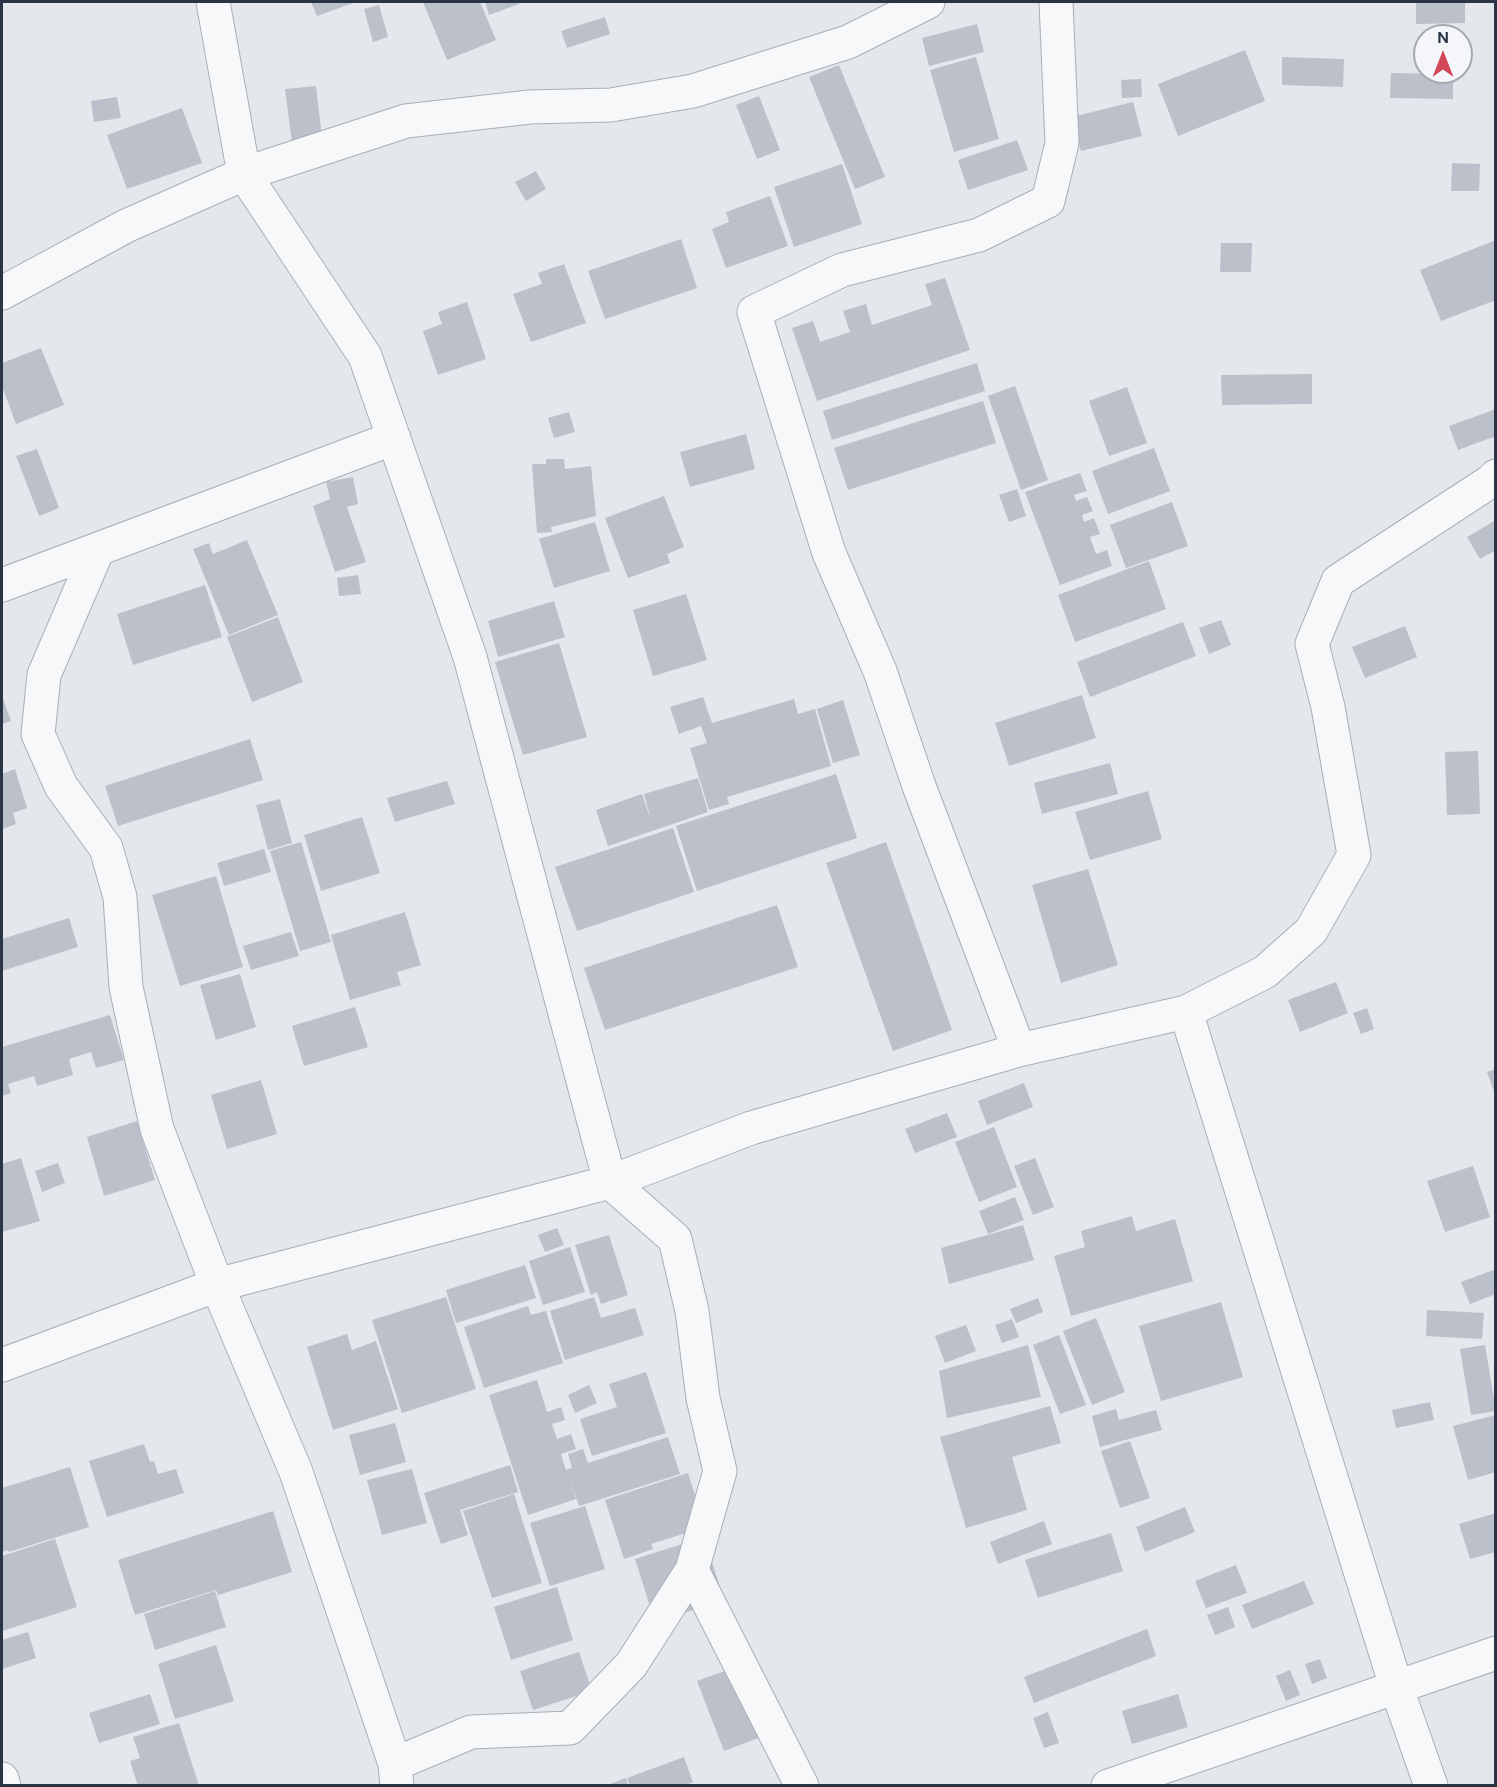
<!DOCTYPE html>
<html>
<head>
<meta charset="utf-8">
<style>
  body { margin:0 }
  #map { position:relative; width:1497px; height:1787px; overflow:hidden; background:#e4e7ec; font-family:"DM Sans",sans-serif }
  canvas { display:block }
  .frame { position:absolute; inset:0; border:3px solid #2b3445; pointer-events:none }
  .north { position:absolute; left:1413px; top:24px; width:60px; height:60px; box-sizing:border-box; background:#f4f6f9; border:2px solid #a4a8b1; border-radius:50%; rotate:0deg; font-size:16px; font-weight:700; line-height:24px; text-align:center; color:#2b3445 }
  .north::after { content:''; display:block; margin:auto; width:21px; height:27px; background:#d1495b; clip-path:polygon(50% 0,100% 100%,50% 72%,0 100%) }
</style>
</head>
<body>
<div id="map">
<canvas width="1497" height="1787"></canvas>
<div class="frame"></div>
<div class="north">N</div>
</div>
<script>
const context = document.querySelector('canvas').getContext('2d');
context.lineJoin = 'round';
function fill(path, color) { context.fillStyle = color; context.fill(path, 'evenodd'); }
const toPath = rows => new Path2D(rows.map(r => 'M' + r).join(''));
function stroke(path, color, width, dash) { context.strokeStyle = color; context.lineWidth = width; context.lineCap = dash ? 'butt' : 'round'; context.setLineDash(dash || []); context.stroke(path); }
fill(toPath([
  [311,2,356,2,317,16],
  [423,2,480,2,496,40,447,60],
  [485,2,519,2,519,4,489,15],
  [1416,2,1465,2,1465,23,1416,24],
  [379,5,388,37,373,42,364,9],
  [605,17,610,34,567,48,561,31],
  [977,24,984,52,929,66,922,38],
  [1245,50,1265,101,1178,136,1158,84],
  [976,57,999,139,954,152,930,70],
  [1282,57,1344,59,1343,87,1282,85],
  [839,65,885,177,855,189,809,77],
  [1391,73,1453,74,1453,99,1390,98],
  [1141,79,1142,97,1122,98,1121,80],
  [316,86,322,138,292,142,285,89],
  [759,96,780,150,757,159,736,105],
  [117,97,121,118,94,122,91,101],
  [1133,102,1142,136,1081,151,1072,117],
  [182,108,202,163,127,189,107,135],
  [1017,140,1028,170,968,190,958,160],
  [1452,163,1480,164,1479,191,1451,191],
  [842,164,862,224,794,247,774,187],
  [536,171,546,189,526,201,515,182],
  [770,196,788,246,726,268,712,229,729,222,726,212],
  [681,239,697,288,605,319,588,271],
  [1496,240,1496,300,1441,321,1420,270],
  [1221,243,1252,243,1251,272,1220,272],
  [564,264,586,323,531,342,513,294,542,284,538,273],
  [945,278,970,350,817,401,792,328,813,321,820,342,850,332,843,311,866,304,872,325,932,305,925,284],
  [467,302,486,359,438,375,423,331,442,324,438,312],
  [41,348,64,405,16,424,2,386,2,363],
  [977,363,985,391,832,440,823,411],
  [1312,374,1312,404,1222,405,1221,375],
  [1015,386,1048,480,1021,490,988,396],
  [1127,387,1147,443,1109,456,1089,401],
  [983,401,996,443,848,490,834,448],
  [1496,409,1496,436,1458,450,1449,426],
  [569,412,575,432,554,438,548,418],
  [746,434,755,469,690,487,680,452],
  [1154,448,1170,491,1108,514,1092,471],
  [37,449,59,508,39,516,16,456],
  [546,459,564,459,565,469,591,466,596,516,551,527,552,532,537,533,532,464,546,464],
  [1080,473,1087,491,1074,495,1076,501,1087,497,1093,511,1082,515,1084,522,1094,518,1100,534,1090,537,1096,554,1107,550,1112,566,1060,585,1025,492],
  [353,477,358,504,347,507,366,562,335,572,313,506,330,499,326,482],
  [1017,489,1026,516,1009,522,999,495],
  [664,496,684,547,667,554,670,563,628,578,605,518],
  [1172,502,1188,546,1126,568,1110,525],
  [1496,520,1496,550,1480,559,1467,537],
  [595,522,610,571,554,588,539,539],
  [247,540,278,615,229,635,193,549,209,543,213,554],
  [1149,561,1166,609,1075,642,1058,595],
  [358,575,361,594,339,596,337,578],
  [205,585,222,637,133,665,117,614],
  [686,594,707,660,653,676,633,610],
  [554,601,565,637,498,657,488,621],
  [278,617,303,682,252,702,227,637],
  [1221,620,1231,645,1209,654,1199,628],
  [1183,622,1196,656,1090,697,1077,662],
  [1405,626,1417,657,1365,678,1352,647],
  [559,643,587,737,523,755,495,662],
  [1082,695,1096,738,1009,766,995,723],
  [2,696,11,721,2,724],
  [703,697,712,723,794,699,798,714,815,709,831,766,727,797,729,804,709,810,690,748,707,743,701,726,679,734,670,707],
  [843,700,860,755,833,763,817,709],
  [250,739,263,780,118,826,105,786],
  [1478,751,1480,814,1447,815,1445,752],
  [1110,763,1118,794,1042,814,1034,783],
  [15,769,27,808,13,813,16,824,2,829,2,774],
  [836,774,857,838,697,891,676,826],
  [698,778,708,812,608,846,596,810,642,794,651,820,644,794],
  [447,781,455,804,395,822,387,798],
  [1148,791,1162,839,1090,860,1075,812],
  [280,799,292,843,268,850,256,805],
  [362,817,380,873,321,891,304,835],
  [673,828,694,892,577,931,555,867],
  [301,842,331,942,300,951,270,851],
  [886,842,952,1030,893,1051,826,863],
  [264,849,271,872,224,886,217,863],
  [1088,869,1118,965,1061,983,1032,885],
  [216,876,243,967,180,986,152,895],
  [777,905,798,967,605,1030,584,968],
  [405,912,421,965,397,972,401,985,350,1000,331,935],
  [69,918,78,947,2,971,2,939],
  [291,932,299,956,251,970,243,946],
  [240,974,256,1027,216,1040,200,985],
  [1336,982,1348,1013,1300,1032,1288,1000],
  [355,1007,368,1047,304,1066,292,1026],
  [1367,1008,1374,1029,1361,1034,1353,1013],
  [110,1015,124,1060,96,1068,91,1052,69,1059,73,1075,37,1086,34,1076,8,1084,11,1093,2,1096,2,1047],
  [1496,1069,1496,1094,1495,1094,1487,1072],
  [261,1080,277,1134,227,1149,211,1095],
  [1024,1083,1033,1107,987,1125,978,1101],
  [947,1113,957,1137,915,1153,905,1129],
  [137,1121,155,1180,104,1196,87,1137],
  [994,1127,1017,1187,979,1202,955,1142],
  [21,1158,40,1221,2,1232,2,1164],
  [1035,1158,1054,1207,1033,1215,1014,1166],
  [58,1163,65,1183,42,1192,35,1171],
  [1473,1166,1490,1217,1445,1232,1427,1181],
  [1015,1197,1024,1220,988,1234,979,1211],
  [1132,1216,1136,1231,1175,1219,1193,1281,1071,1316,1054,1256,1085,1247,1081,1231],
  [1023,1225,1034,1260,949,1284,941,1248],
  [557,1228,564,1245,545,1252,538,1235],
  [609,1235,628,1295,601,1304,597,1292,591,1295,575,1245],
  [570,1247,585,1292,543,1305,529,1261],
  [525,1265,536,1298,456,1323,446,1290],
  [1496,1269,1496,1294,1470,1304,1461,1282],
  [446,1297,476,1389,402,1413,372,1320],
  [594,1297,601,1318,635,1308,644,1335,565,1360,550,1311],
  [1038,1298,1043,1312,1016,1323,1010,1309],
  [1221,1302,1243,1377,1161,1401,1139,1326],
  [528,1306,531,1315,546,1311,563,1363,484,1388,464,1327],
  [1427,1310,1484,1313,1482,1339,1426,1336],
  [1096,1318,1125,1392,1092,1405,1063,1331],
  [1012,1319,1019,1337,1002,1343,995,1325],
  [966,1325,976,1351,945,1363,935,1336],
  [347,1334,352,1350,376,1341,398,1409,333,1430,307,1347],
  [1059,1335,1086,1405,1060,1414,1033,1345],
  [1028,1345,1041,1397,947,1418,939,1371],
  [1485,1345,1496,1411,1471,1415,1460,1349],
  [646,1372,666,1433,592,1456,580,1419,617,1407,609,1384],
  [537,1380,547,1412,561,1407,565,1420,552,1424,557,1439,571,1434,576,1449,561,1454,566,1470,572,1468,568,1454,583,1449,588,1463,668,1437,680,1474,579,1506,569,1476,576,1499,528,1515,489,1395],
  [589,1385,597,1403,575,1413,568,1395],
  [1430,1402,1434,1420,1396,1428,1392,1410],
  [1050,1406,1061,1443,1012,1457,1027,1510,966,1528,940,1437],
  [1116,1409,1119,1420,1156,1410,1162,1430,1100,1447,1092,1416],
  [1496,1415,1496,1472,1468,1480,1453,1426],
  [395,1423,406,1462,360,1475,349,1435],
  [1130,1441,1150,1498,1120,1508,1101,1451],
  [144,1444,150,1462,154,1461,158,1474,176,1469,184,1493,107,1517,89,1461],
  [510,1465,518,1492,460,1510,468,1535,441,1544,424,1493],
  [70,1467,89,1527,9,1552,8,1550,2,1552,2,1488],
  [412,1469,427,1523,382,1535,367,1480],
  [688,1473,705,1527,651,1544,653,1549,624,1559,605,1500],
  [514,1494,542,1583,492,1598,463,1511],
  [585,1506,605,1569,550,1586,530,1523],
  [1185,1507,1195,1532,1145,1552,1136,1527],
  [273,1511,292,1572,218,1595,216,1590,135,1615,118,1560],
  [1496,1513,1496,1552,1470,1559,1459,1524],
  [1044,1521,1052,1544,998,1564,990,1542],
  [1111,1533,1123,1571,1038,1598,1025,1560],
  [704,1537,724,1600,655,1622,635,1559],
  [55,1539,77,1607,2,1631,2,1556],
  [1236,1565,1247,1593,1206,1608,1195,1581],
  [1304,1581,1314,1604,1252,1629,1242,1605],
  [557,1587,573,1640,511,1660,494,1607],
  [215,1591,226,1627,155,1650,144,1614],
  [1228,1607,1235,1627,1215,1635,1207,1615],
  [1147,1629,1156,1656,1034,1703,1024,1677],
  [28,1632,36,1658,2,1669,2,1640],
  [216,1645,234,1701,175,1719,158,1664],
  [579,1652,592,1691,533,1710,520,1671],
  [1320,1659,1327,1678,1312,1684,1305,1664],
  [750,1662,777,1731,724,1751,697,1681],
  [1290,1670,1300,1695,1286,1701,1276,1676],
  [150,1694,160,1724,99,1743,89,1713],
  [1178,1694,1188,1727,1132,1744,1122,1711],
  [1048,1712,1059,1743,1044,1748,1033,1718],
  [179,1723,199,1786,138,1786,130,1761,140,1758,133,1737],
  [684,1757,693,1782,684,1786,630,1786,627,1778],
  [626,1778,628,1786,607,1786,607,1785]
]), '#bbc0ca');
const minor = toPath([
  [213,2,244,174,406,121,530,107,611,105,693,91,848,42,928,2],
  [2,293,126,226,244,174,365,356,470,657,610,1182,675,1239,692,1311,703,1398,720,1471,692,1570,802,1786],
  [98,549,44,675,38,734,61,786,106,848,120,897,126,987,157,1129,217,1285,296,1472,395,1764,397,1786],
  [2,585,394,438],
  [1186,1012,1396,1686,1431,1786],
  [1019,1050,1186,1012,1265,972,1311,931,1354,855,1328,707,1312,644,1338,581,1491,481,1496,476],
  [2,1365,217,1285,610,1182,751,1128,1019,1050,919,786,880,671,829,553,754,312,842,270,979,235,1048,201,1062,143,1056,2],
  [395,1764,471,1732,570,1728,631,1665,692,1570],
  [2,1779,4,1786],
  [1108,1786,1496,1653]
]);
stroke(minor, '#a9aeb7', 35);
stroke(minor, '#f7f8fa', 33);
</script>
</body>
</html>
